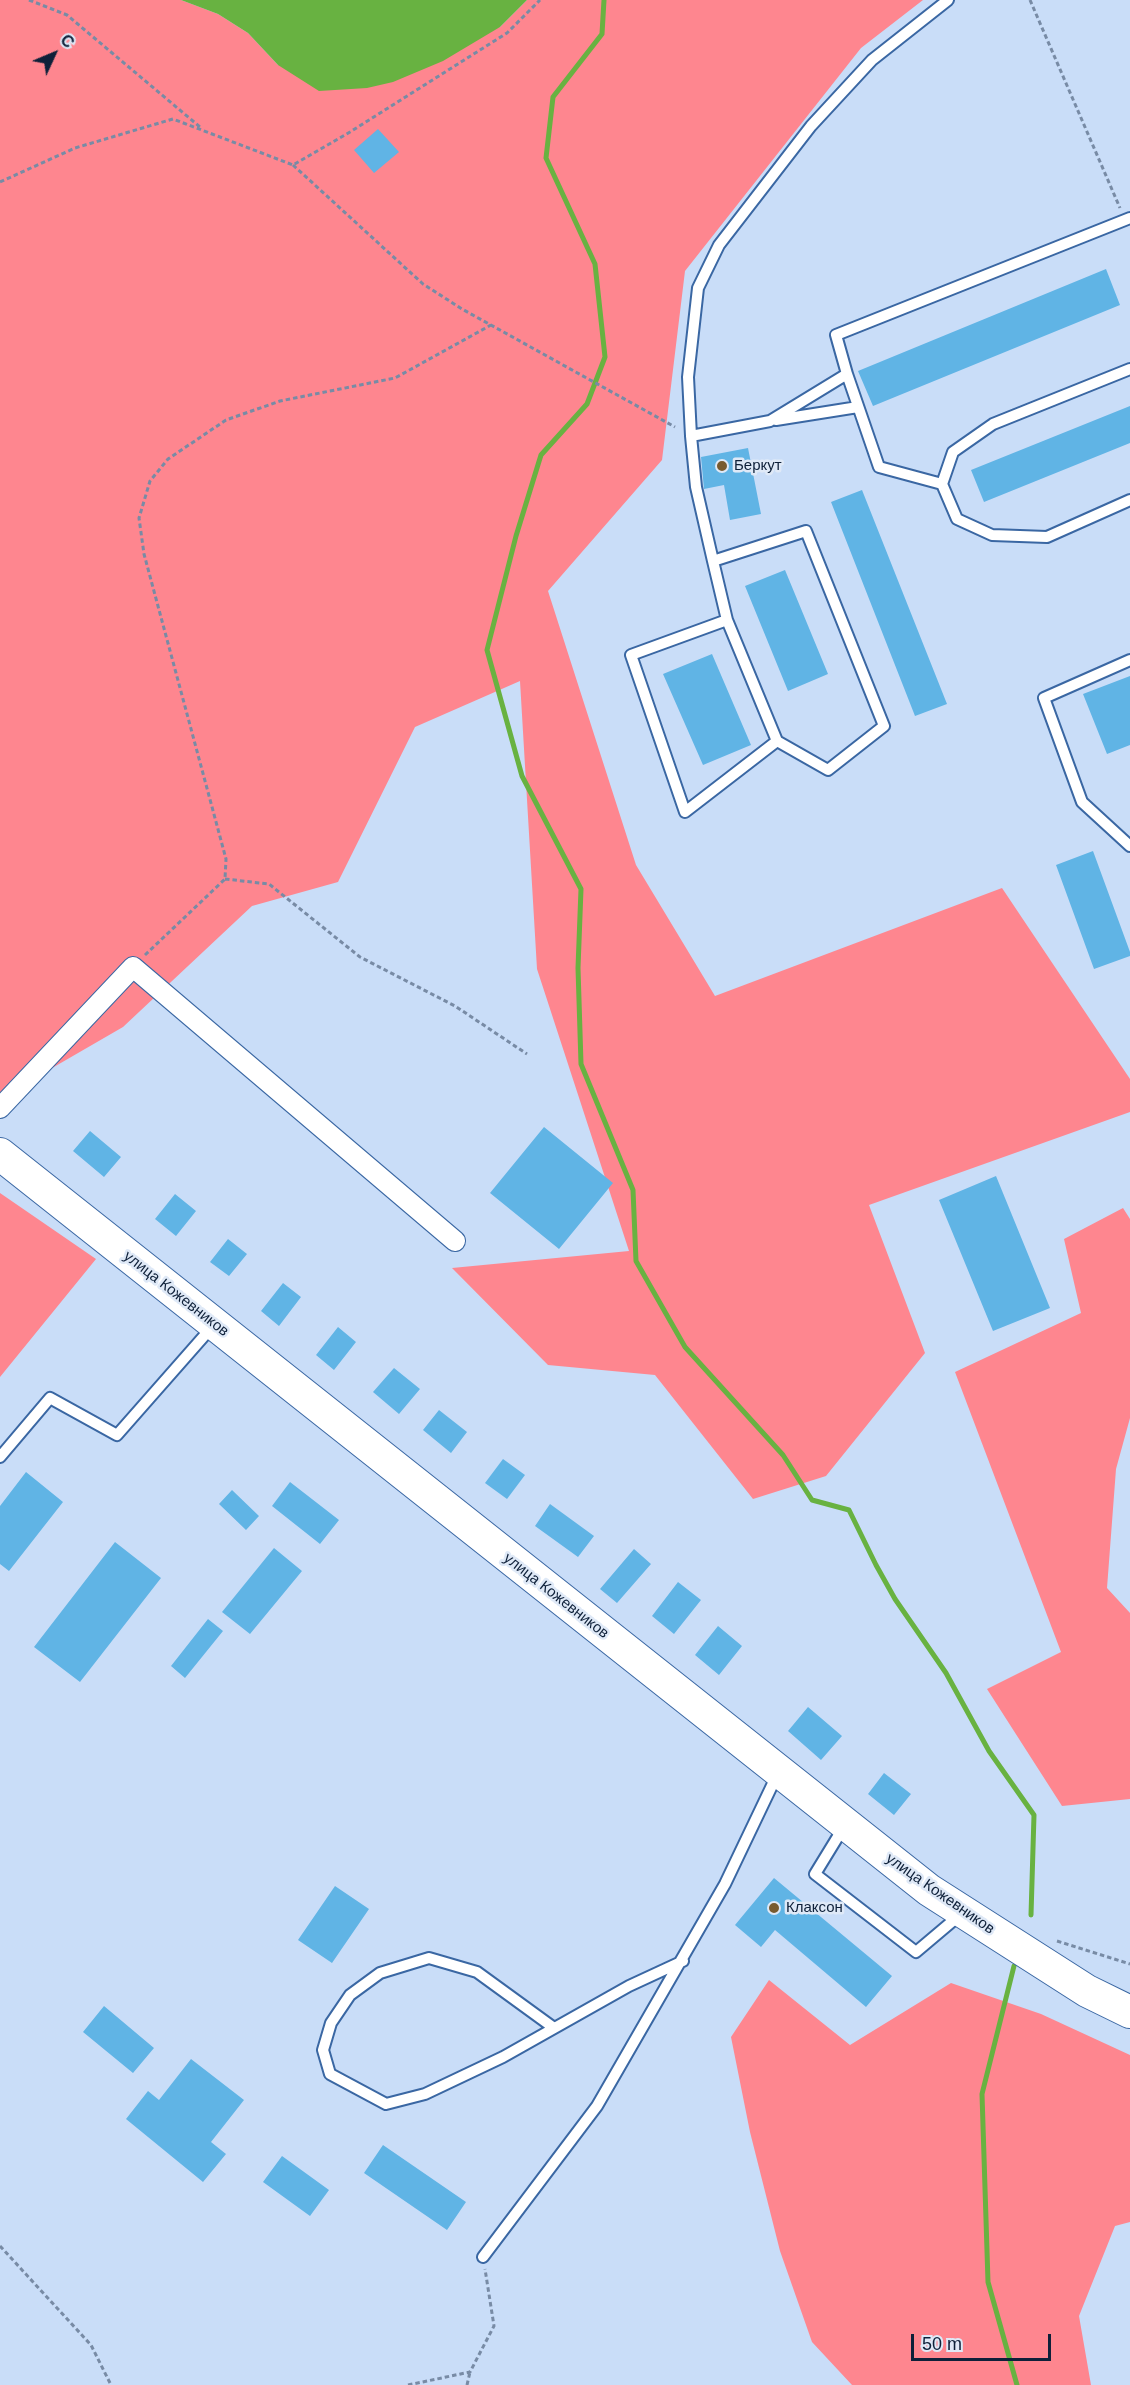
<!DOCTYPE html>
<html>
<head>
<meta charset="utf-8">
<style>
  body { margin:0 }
  #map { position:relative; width:1130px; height:2385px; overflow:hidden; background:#c9ddf8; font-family:Helvetica,sans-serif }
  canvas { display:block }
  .north { position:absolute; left:24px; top:24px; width:60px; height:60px; -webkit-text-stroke:4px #dfe9f7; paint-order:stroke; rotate:46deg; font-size:16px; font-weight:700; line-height:24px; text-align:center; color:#0e2039 }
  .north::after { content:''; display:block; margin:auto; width:21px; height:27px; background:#0e2039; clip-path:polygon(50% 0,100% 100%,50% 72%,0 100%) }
  .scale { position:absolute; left:911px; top:2334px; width:140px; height:27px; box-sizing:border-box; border:3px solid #0e2039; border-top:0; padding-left:8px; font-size:18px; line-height:21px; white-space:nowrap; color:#0e2039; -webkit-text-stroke:4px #dfe9f7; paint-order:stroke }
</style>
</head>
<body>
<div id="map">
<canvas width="1130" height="2385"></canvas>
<div class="north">С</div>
<div class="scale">50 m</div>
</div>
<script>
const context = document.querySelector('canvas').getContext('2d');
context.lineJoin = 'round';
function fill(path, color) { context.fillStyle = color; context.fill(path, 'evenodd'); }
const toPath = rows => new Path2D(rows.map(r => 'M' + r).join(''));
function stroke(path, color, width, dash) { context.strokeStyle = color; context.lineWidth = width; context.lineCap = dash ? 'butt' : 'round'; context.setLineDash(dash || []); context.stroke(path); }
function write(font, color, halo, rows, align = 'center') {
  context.font = font + ' Helvetica,sans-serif'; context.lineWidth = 5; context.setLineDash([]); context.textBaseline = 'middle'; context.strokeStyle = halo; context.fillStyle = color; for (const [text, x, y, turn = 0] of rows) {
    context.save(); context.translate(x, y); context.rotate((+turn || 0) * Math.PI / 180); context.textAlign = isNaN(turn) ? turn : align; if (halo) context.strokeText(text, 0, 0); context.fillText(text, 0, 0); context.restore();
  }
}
fill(toPath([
  [0,0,181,0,218,14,248,33,278,65,500,27,527,0,923,0,861,48,685,271,662,460,548,591,636,865,715,996,1002,888,1130,1079,1130,1112,869,1205,925,1353,826,1476,753,1499,655,1375,548,1365,452,1268,629,1251,537,969,520,681,415,727,338,882,252,906,123,1027,2,1097,0,1095],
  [0,1193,96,1259,0,1377],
  [1123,1208,1130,1219,1130,1418,1116,1469,1107,1588,1130,1613,1130,1799,1062,1806,987,1689,1061,1652,955,1372,1081,1313,1064,1239],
  [769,1980,850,2045,951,1983,1041,2014,1130,2055,1130,2222,1115,2226,1079,2316,1091,2385,852,2385,812,2342,780,2251,750,2132,731,2037]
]), '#fe868f');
fill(toPath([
  [181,0,527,0,500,27,443,61,393,82,367,88,319,91,278,65,248,33,218,14]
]), '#68b241');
stroke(toPath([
  [604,0,602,34,553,97,546,158,595,264,605,357,587,404,541,455,516,536,487,650,522,776,581,889,578,968,581,1064,633,1190,636,1261,685,1347,783,1455,812,1500,849,1510,876,1565,895,1599,946,1673,989,1751,1034,1815,1031,1915],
  [1014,1966,982,2094,988,2282,1017,2385]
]), '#68b241', 5);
fill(toPath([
  [378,129,399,152,374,173,354,150],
  [1106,269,1120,305,873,406,858,371],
  [1130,406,1130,443,984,502,971,470],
  [748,448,761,514,730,520,724,485,704,489,701,457],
  [862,490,947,704,915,716,831,502],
  [785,570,828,674,788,691,745,586],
  [712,654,751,745,703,765,663,674],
  [1130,676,1130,745,1107,754,1083,694],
  [1093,851,1130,952,1130,956,1094,969,1056,865],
  [544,1127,613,1183,559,1249,490,1193],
  [90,1131,121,1157,104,1177,73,1151],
  [996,1176,1050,1308,993,1331,939,1200],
  [175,1194,196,1211,176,1236,155,1219],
  [228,1239,247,1254,229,1276,210,1262],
  [283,1283,301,1297,279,1326,261,1311],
  [338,1327,356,1342,334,1370,316,1355],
  [394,1368,420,1389,399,1414,373,1392],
  [439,1410,467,1432,451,1453,423,1430],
  [503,1459,525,1475,507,1499,485,1483],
  [26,1472,63,1502,9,1571,0,1564,0,1506],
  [290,1482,339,1520,320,1544,272,1506],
  [232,1490,259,1516,246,1530,219,1504],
  [550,1504,594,1536,578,1557,535,1526],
  [115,1542,161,1578,80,1682,34,1647],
  [274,1548,302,1571,250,1634,222,1612],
  [634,1549,651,1564,617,1603,600,1589],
  [678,1582,701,1600,674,1634,652,1616],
  [208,1619,223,1631,185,1678,171,1666],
  [718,1626,742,1646,719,1675,695,1655],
  [808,1707,842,1736,821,1760,788,1731],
  [884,1773,911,1794,894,1815,868,1794],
  [774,1878,892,1976,866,2007,775,1930,761,1947,735,1925],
  [335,1886,369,1909,332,1963,298,1940],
  [104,2006,154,2048,133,2073,83,2032],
  [191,2059,244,2100,211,2142,226,2154,203,2182,126,2119,148,2091,159,2100],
  [383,2145,466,2202,447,2230,364,2173],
  [282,2156,329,2190,310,2216,263,2182]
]), '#60b4e5');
const service = toPath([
  [1130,369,993,424,953,452,942,484,957,519,992,535,1047,537,1130,500],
  [847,374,879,467,942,484],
  [776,420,858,407],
  [691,436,770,421,847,374,836,335,1130,218],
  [713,561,806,531,884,726,828,770,777,741,727,620,713,561,696,487,691,436,688,377,698,288,719,245,811,126,872,60,948,0],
  [727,620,631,655,685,812,777,741],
  [1130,660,1044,698,1082,802,1130,846],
  [0,1457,50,1398,117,1435,212,1327],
  [845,1825,815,1874,916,1952,961,1914],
  [554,2028,477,1972,429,1958,380,1973,350,1995,331,2023,323,2050,330,2074,386,2104,425,2094,503,2057,629,1986,683,1961],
  [483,2257,597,2106,725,1884,778,1773]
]);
const minor = toPath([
  [0,1108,133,967,455,1241]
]);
const primary = toPath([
  [0,1154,929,1890,1087,1991,1130,2012]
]);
stroke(service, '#3a67a3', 14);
stroke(minor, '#3a67a3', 22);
stroke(primary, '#3a67a3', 34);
stroke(toPath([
  [29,0,67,15,200,127],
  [1030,0,1120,208],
  [293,165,423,284,462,309,675,427],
  [0,182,75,148,173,119,293,165,350,132,507,33,540,0],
  [225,879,269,884,360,957,455,1006,527,1054],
  [145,955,225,879,226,859,144,554,139,518,150,481,168,459,226,420,280,401,395,378,491,325],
  [1057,1941,1130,1964],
  [0,2246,91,2345,111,2385],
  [408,2385,470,2372,494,2326,485,2269],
  [467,2385,470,2372]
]), '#788ba5', 3, [4.5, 3]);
stroke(service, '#fff', 10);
stroke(minor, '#fff', 20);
stroke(primary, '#fff', 32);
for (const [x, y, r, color] of [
  [722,466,6,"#785b2f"],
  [774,1908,6,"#785b2f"]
]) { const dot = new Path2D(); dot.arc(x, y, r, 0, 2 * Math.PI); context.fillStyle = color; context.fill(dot); stroke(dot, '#dfe9f7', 2); }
write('15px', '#0e2039', '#dfe9f7', [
  ["Беркут",734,466],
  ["Клаксон",786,1908]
], 'left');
write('15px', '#0e2039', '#dfe9f7', [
  ["улица Кожевников",176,1294,38],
  ["улица Кожевников",556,1596,38],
  ["улица Кожевников",940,1894,35]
]);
</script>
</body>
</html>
